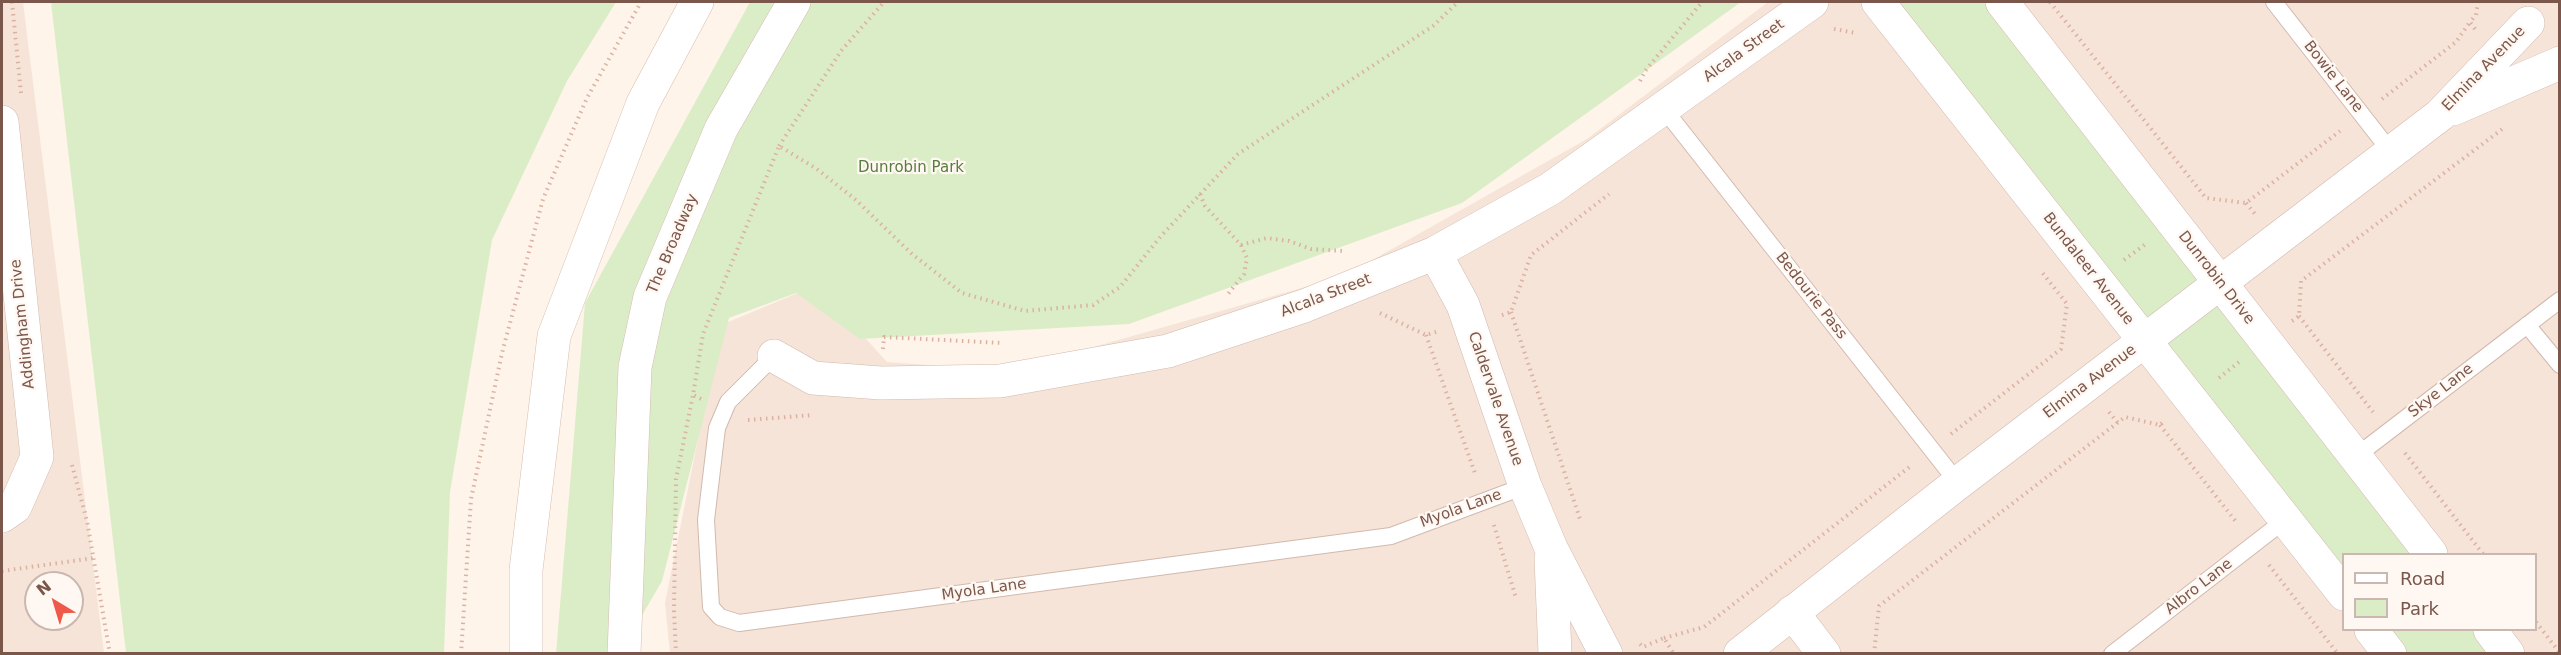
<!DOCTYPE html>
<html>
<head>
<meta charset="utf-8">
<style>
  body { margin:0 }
  #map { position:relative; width:2561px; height:655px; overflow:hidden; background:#fef4ea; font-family:"DejaVu Sans",sans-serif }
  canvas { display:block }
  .frame { position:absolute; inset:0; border:3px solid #7b564b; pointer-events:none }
  .legend { position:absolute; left:2342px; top:553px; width:195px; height:78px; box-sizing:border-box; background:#fff8f2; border:2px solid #cab7af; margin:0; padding:8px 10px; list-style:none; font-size:18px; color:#7b564b }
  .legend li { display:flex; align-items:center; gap:12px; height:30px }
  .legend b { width:30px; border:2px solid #cab7af }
  .north { position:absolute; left:24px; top:571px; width:60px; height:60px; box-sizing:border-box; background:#fff8f2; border:2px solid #cab7af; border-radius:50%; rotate:322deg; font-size:16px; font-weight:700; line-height:24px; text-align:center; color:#7b564b }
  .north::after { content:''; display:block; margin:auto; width:21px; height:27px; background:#ee5949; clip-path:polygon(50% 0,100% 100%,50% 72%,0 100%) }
</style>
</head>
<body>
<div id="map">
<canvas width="2561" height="655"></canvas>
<div class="frame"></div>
<ul class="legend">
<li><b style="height:8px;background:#fff"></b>Road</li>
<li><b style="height:16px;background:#dbedc7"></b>Park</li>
</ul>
<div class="north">N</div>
</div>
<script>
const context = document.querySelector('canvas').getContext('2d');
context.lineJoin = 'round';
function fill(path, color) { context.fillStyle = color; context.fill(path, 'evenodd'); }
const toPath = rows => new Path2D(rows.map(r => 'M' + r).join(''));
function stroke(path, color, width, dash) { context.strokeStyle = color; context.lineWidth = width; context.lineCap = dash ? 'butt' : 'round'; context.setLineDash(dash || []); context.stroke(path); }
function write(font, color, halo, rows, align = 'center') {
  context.font = font + ' "DejaVu Sans",sans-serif'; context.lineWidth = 4.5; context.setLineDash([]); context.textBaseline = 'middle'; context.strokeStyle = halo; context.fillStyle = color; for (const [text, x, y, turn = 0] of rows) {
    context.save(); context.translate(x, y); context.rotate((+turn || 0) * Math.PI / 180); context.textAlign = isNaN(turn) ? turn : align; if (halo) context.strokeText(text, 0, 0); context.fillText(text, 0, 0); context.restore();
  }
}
fill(toPath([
  [2,2,23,2,104,653,2,653],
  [36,583,72,583,72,619,36,619],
  [1768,2,2559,2,2559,653,670,654,665,603,721,325,817,285,887,362,1009,371,1344,276,1587,139],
  [2344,554,2536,554,2536,630,2344,630]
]), '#f6e4d8');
fill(toPath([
  [51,2,616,2,567,81,492,240,450,492,444,653,126,653],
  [750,2,1741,2,1462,203,1129,324,860,339,796,293,729,318,662,581,620,653,556,654,585,303],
  [1878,2,2002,2,2431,554,2344,554,2343,594],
  [2372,630,2489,630,2508,653,2391,653]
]), '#dbedc7');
const service = toPath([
  [2274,2,2391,152],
  [1664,109,1958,483],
  [2527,325,2560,365],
  [774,356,728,402,717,428,706,520,711,607,720,617,739,623,1391,536,1525,486],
  [2355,457,2560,300],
  [2112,654,2285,520]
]);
const minor = toPath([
  [1878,2,2344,594],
  [2002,2,2431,554],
  [2,122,37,457,15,507,2,516],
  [1435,253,1463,305,1525,486,1551,548,1606,654],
  [774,356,813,378,881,383,1000,381,1168,351,1304,306,1435,253,1550,189,1812,2],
  [1551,559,1555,654],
  [1792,612,1824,654],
  [2371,630,2390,654],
  [2490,630,2508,654]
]);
const tertiary = toPath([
  [2453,109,2560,63],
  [1740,654,1958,483,2440,115,2528,23]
]);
const secondary = toPath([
  [526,654,526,570,554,336,643,103,697,2],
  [624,654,635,367,650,297,721,129,794,2]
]);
stroke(service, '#d2b9ae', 18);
stroke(minor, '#d2b9ae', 34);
stroke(tertiary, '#d2b9ae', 34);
stroke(secondary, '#d7bbae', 34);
stroke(toPath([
  [12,2,21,93],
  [2050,2,2206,198,2246,203,2340,131],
  [1834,29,1856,33],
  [2475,29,2470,22,2476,15,2478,2],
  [1640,81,1645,71,1702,2],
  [2382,99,2456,42,2470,22],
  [779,146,841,51,884,2],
  [1200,194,1205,206,1241,245,1247,258,1244,274,1228,294],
  [2246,203,2255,214],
  [1241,245,1267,238,1289,241,1311,249,1343,251],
  [2124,260,2147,243],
  [1511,312,1581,522],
  [1380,313,1426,335,1436,332],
  [1502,315,1511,312,1531,255,1609,194],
  [2299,316,2373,412],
  [2292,321,2299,316,2301,281,2505,127],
  [1426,335,1476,476],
  [883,349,884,337,1002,343],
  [2219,378,2239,362],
  [701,399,693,395,703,334,779,146,817,169,856,200,912,254,962,293,1025,311,1093,305,1120,287,1161,236,1238,154,1433,26,1458,2],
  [2109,412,2118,423],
  [748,420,813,415],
  [2160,425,2237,523],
  [1951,434,2061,349,2067,304,2041,271],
  [2405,453,2483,554],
  [72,465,87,521,110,654],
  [1494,525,1516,598],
  [2269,565,2338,654],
  [2,571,94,558],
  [2536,622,2560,653],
  [1664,638,1704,627,1912,465],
  [1640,644,1643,647,1664,638,1674,654],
  [461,654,471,499,502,353,543,199,587,98,641,2],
  [676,654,674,611,676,479,693,395],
  [1874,654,1879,606,2125,417,2160,425,2163,422]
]), '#dbb1a2', 4, [1.5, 4.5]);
stroke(service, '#fff', 16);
stroke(minor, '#fff', 33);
stroke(tertiary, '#fff', 33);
stroke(secondary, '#fff', 33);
write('15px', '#7b564b', '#fff8f2', [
  ["Alcala Street",1744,51,-36],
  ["Elmina Avenue",2484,69,-46],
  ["Bowie Lane",2333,77,52],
  ["The Broadway",673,244,-67],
  ["Bundaleer Avenue",2088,269,52],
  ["Dunrobin Drive",2216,278,52],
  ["Alcala Street",1326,296,-21],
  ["Bedourie Pass",1811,296,52],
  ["Addingham Drive",23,324,-96],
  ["Elmina Avenue",2090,382,-37],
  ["Skye Lane",2441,391,-38],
  ["Caldervale Avenue",1495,399,71],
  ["Myola Lane",1461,509,-20],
  ["Albro Lane",2199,587,-38],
  ["Myola Lane",984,590,-8]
]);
write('15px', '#587b3f', '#fff8f2', [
  ["Dunrobin Park",911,168]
]);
</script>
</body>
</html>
